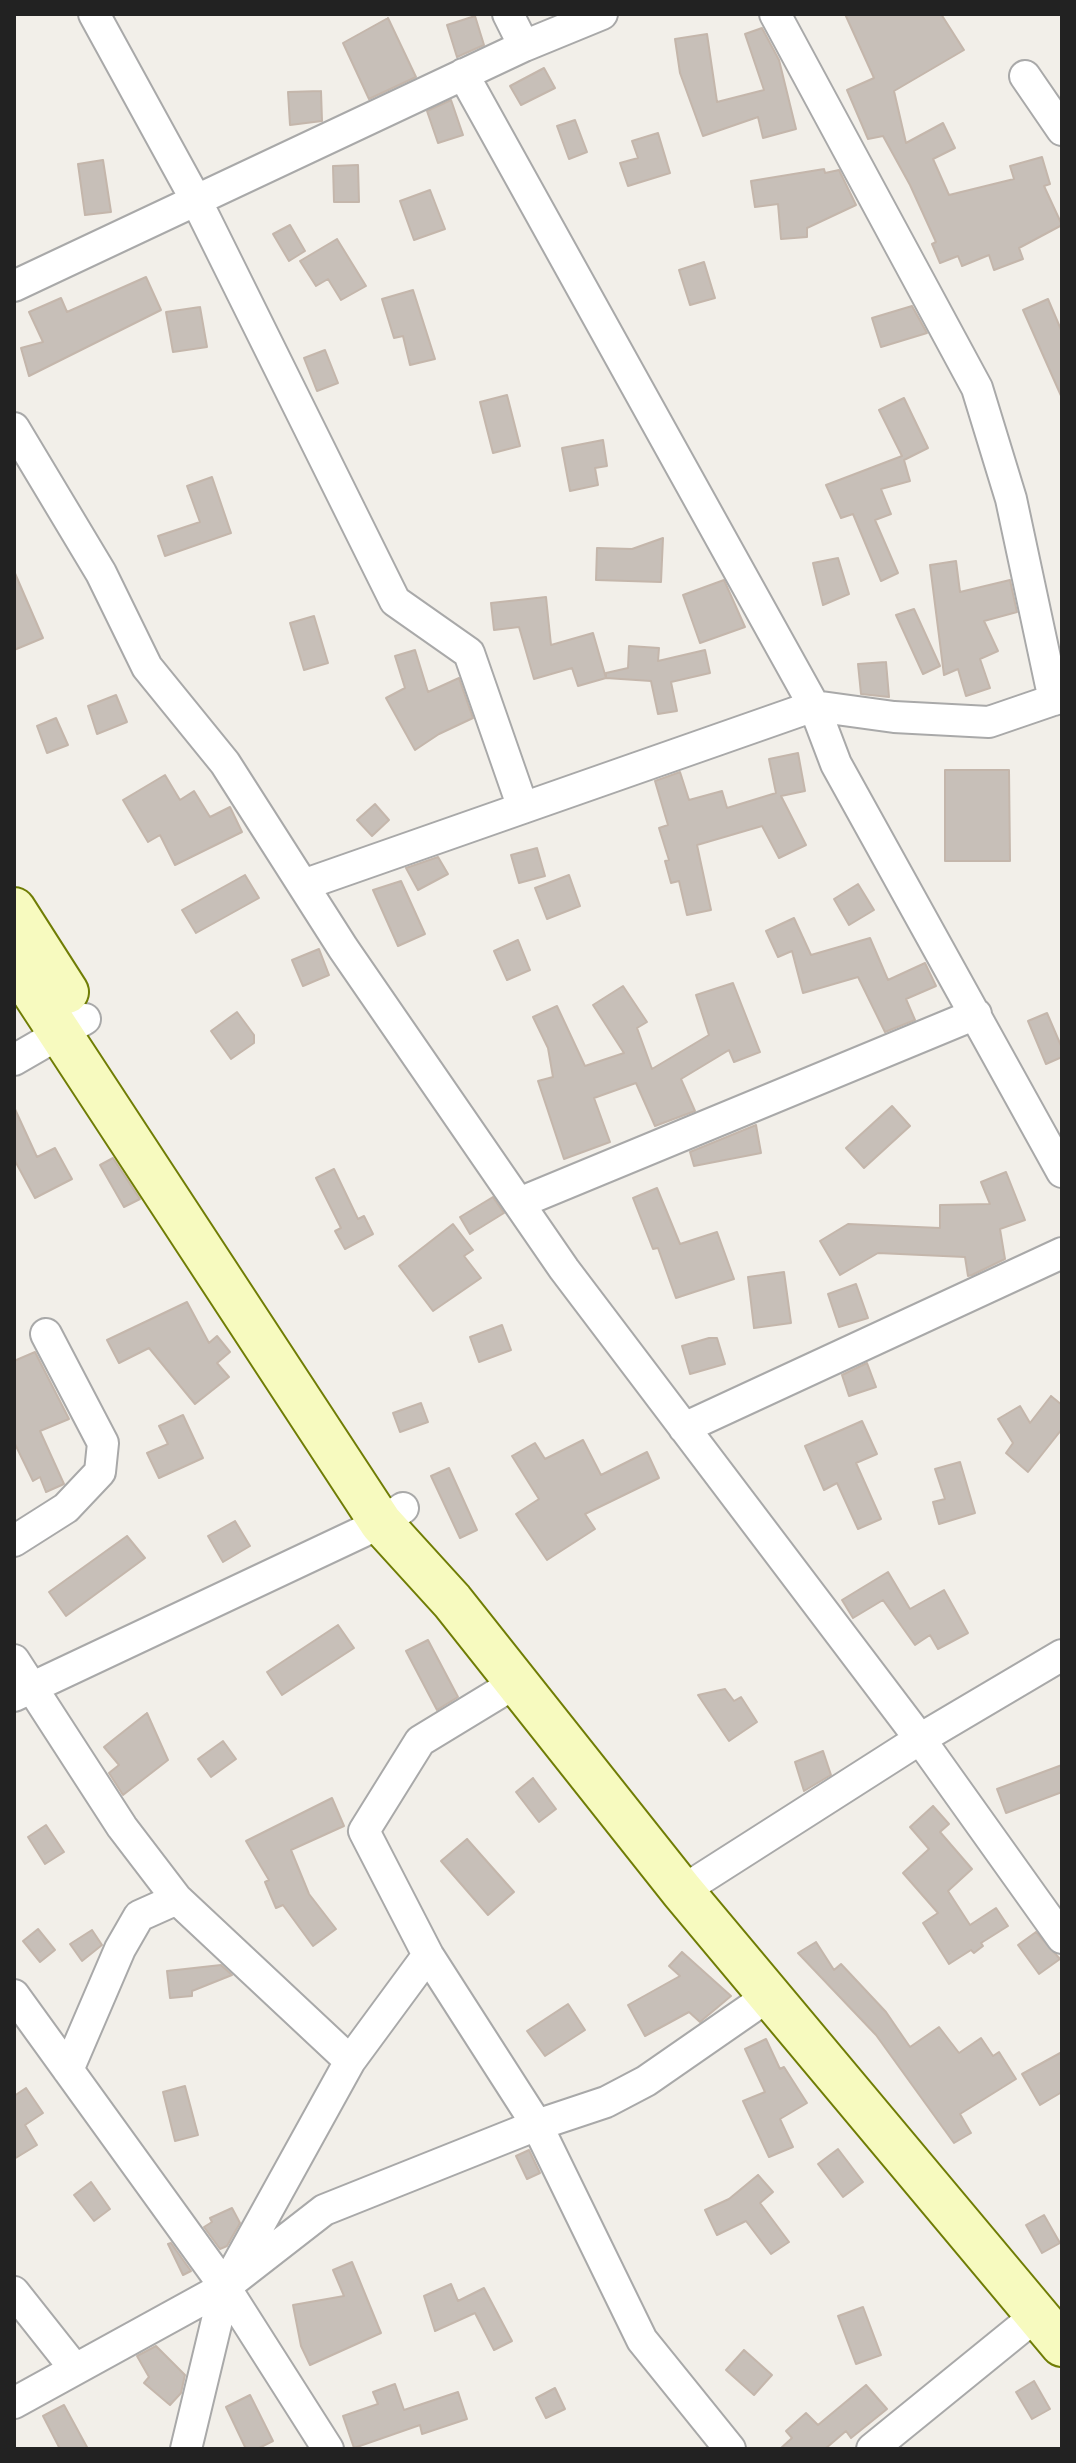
<!DOCTYPE html>
<html>
<head>
<meta charset="utf-8">
<style>
  body { margin:0 }
  #map { position:relative; width:1076px; height:2463px; overflow:hidden; background:#f2efe9; font-family:Overpass,sans-serif }
  canvas { display:block }
  .frame { position:absolute; inset:0; border:16px solid #222; pointer-events:none }
</style>
</head>
<body>
<div id="map">
<canvas width="1076" height="2463"></canvas>
<div class="frame"></div>
</div>
<script>
const context = document.querySelector('canvas').getContext('2d');
context.lineJoin = 'round';
function fill(path, color) { context.fillStyle = color; context.fill(path, 'evenodd'); }
const toPath = rows => new Path2D(rows.map(r => 'M' + r).join(''));
function stroke(path, color, width, dash) { context.strokeStyle = color; context.lineWidth = width; context.lineCap = dash ? 'butt' : 'round'; context.setLineDash(dash || []); context.stroke(path); }
const building = toPath([
  [845,14,941,14,964,50,894,91,906,143,943,123,955,148,933,159,949,195,1014,179,1010,166,1042,157,1050,184,1044,186,1062,225,1019,248,1023,259,994,270,989,255,962,266,958,256,940,263,932,244,936,242,910,185,883,136,868,139,847,90,874,78,845,14],
  [475,16,484,45,457,57,447,25,475,16],
  [388,18,416,77,369,99,343,43,388,18],
  [762,28,779,60,796,129,763,138,758,117,703,136,680,73,675,39,707,34,717,102,764,90,745,34,762,28],
  [544,68,555,88,521,105,510,86,544,68],
  [321,91,322,121,290,125,288,92,321,91],
  [451,100,463,135,438,143,427,111,451,100],
  [575,120,587,152,569,159,557,126,575,120],
  [658,133,670,173,628,186,620,163,638,158,632,141,658,133],
  [103,160,111,212,85,215,78,164,103,160],
  [358,165,359,202,334,202,333,166,358,165],
  [824,169,825,173,839,170,856,205,807,228,807,237,781,239,778,204,755,207,751,181,824,169],
  [430,190,445,229,414,240,400,201,430,190],
  [290,225,305,251,289,261,273,234,290,225],
  [337,239,366,286,341,300,328,279,316,286,300,261,337,239],
  [704,262,715,298,690,305,679,270,704,262],
  [146,277,161,310,29,376,21,348,43,342,29,312,61,298,67,312,146,277],
  [413,290,435,359,410,365,403,336,394,338,382,299,413,290],
  [1048,299,1062,332,1062,398,1023,310,1048,299],
  [912,306,927,333,881,347,872,318,912,306],
  [200,307,207,347,173,352,166,312,200,307],
  [325,350,338,383,317,391,304,358,325,350],
  [507,395,520,446,493,453,480,402,507,395],
  [904,398,928,448,904,460,910,481,881,489,891,514,875,520,898,573,881,581,853,514,841,518,826,485,902,456,879,410,904,398],
  [603,440,607,466,595,468,598,485,570,491,562,448,603,440],
  [212,477,231,533,165,556,158,536,200,522,187,486,212,477],
  [663,538,661,582,596,580,597,548,632,549,663,538],
  [838,558,849,594,823,605,813,563,838,558],
  [956,561,960,592,1010,580,1017,612,984,621,998,651,980,659,990,688,966,696,958,669,944,675,930,565,956,561],
  [14,571,43,638,14,650,14,571],
  [724,580,745,627,700,643,683,595,724,580],
  [546,597,551,645,593,633,606,678,578,686,572,668,534,679,519,627,494,630,491,603,546,597],
  [914,609,940,666,923,674,896,615,914,609],
  [314,616,328,663,304,670,290,623,314,616],
  [629,646,659,648,658,661,705,650,710,673,671,682,677,711,658,714,651,681,606,678,606,673,628,668,629,646],
  [415,650,428,692,459,678,473,718,439,734,415,750,386,698,405,688,395,656,415,650],
  [886,662,889,697,861,694,858,664,886,662],
  [116,695,127,722,97,734,88,706,116,695],
  [56,718,68,745,47,753,37,726,56,718],
  [798,753,805,791,781,796,806,845,779,858,762,826,697,845,711,910,687,915,679,881,671,883,665,861,669,860,659,828,668,825,655,781,680,772,689,800,722,791,727,808,776,793,769,759,798,753],
  [945,770,1009,770,1010,861,945,861,945,770],
  [165,775,180,800,194,791,210,817,230,807,242,832,175,865,160,835,148,842,123,800,165,775],
  [375,804,389,820,372,836,357,820,375,804],
  [537,848,545,876,519,883,511,855,537,848],
  [438,857,448,874,418,890,406,868,438,857],
  [245,875,259,898,196,933,182,910,245,875],
  [569,875,580,906,547,919,535,888,569,875],
  [401,881,425,934,398,946,373,890,401,881],
  [858,884,874,910,849,925,834,899,858,884],
  [794,918,811,955,870,938,888,980,925,963,936,986,906,999,915,1020,885,1032,858,977,803,993,792,951,778,957,766,931,794,918],
  [518,940,530,970,507,980,494,951,518,940],
  [319,949,329,975,303,986,292,960,319,949],
  [733,983,760,1052,734,1062,729,1050,681,1079,695,1111,655,1126,636,1083,594,1098,610,1142,564,1159,538,1081,553,1077,548,1048,533,1017,557,1006,585,1066,624,1053,593,1005,623,986,647,1022,637,1028,652,1069,709,1035,696,995,733,983],
  [237,1012,254,1035,254,1043,231,1059,211,1031,237,1012],
  [1047,1013,1062,1048,1062,1057,1046,1064,1028,1021,1047,1013],
  [892,1106,910,1126,864,1168,846,1148,892,1106],
  [14,1107,37,1157,55,1148,72,1179,35,1198,14,1159,14,1107],
  [756,1125,761,1153,694,1166,690,1152,756,1125],
  [113,1158,140,1199,124,1207,100,1165,113,1158],
  [334,1169,358,1219,364,1216,373,1234,345,1249,335,1231,341,1228,316,1178,334,1169],
  [1006,1172,1025,1220,1000,1229,1005,1259,972,1275,968,1276,965,1257,878,1253,840,1275,820,1241,848,1224,940,1228,940,1205,990,1204,981,1182,1006,1172],
  [657,1188,680,1244,717,1232,734,1279,676,1298,658,1248,653,1249,633,1198,657,1188],
  [493,1197,504,1213,470,1234,460,1217,493,1197],
  [453,1224,473,1250,464,1256,481,1278,433,1311,399,1266,453,1224],
  [784,1272,791,1323,754,1328,748,1277,784,1272],
  [856,1284,868,1318,839,1327,828,1294,856,1284],
  [187,1302,209,1343,217,1336,230,1352,217,1363,229,1377,195,1404,149,1348,119,1363,107,1340,187,1302],
  [502,1325,511,1350,479,1362,470,1337,502,1325],
  [709,1338,717,1338,725,1364,690,1374,682,1346,709,1338],
  [35,1352,69,1419,40,1431,64,1484,46,1492,40,1477,33,1481,14,1442,14,1361,35,1352],
  [867,1363,876,1387,849,1396,842,1375,867,1363],
  [1051,1396,1062,1405,1062,1429,1028,1472,1006,1453,1013,1443,998,1419,1020,1406,1030,1423,1051,1396],
  [421,1403,428,1422,400,1432,393,1413,421,1403],
  [183,1415,203,1458,159,1478,147,1453,168,1444,159,1426,183,1415],
  [862,1421,877,1454,856,1463,881,1519,858,1529,837,1483,824,1490,805,1446,862,1421],
  [583,1440,601,1475,647,1452,659,1478,585,1514,595,1529,547,1560,516,1514,539,1499,512,1456,535,1443,545,1459,583,1440],
  [960,1462,975,1513,939,1524,933,1502,945,1499,935,1469,960,1462],
  [449,1468,477,1530,460,1538,431,1476,449,1468],
  [235,1521,250,1546,223,1562,208,1536,235,1521],
  [127,1536,145,1558,66,1616,49,1592,127,1536],
  [888,1572,910,1609,944,1590,968,1633,938,1649,930,1635,915,1645,883,1600,853,1618,842,1600,888,1572],
  [338,1625,354,1648,282,1695,267,1672,338,1625],
  [428,1640,458,1697,437,1710,406,1651,428,1640],
  [725,1689,734,1701,741,1697,757,1722,729,1741,698,1695,725,1689],
  [147,1713,168,1760,123,1795,109,1773,119,1765,104,1747,147,1713],
  [223,1741,236,1759,211,1777,198,1759,223,1741],
  [823,1751,831,1775,804,1791,795,1762,823,1751],
  [1062,1765,1062,1792,1006,1813,997,1789,1062,1765],
  [533,1778,556,1809,539,1822,516,1792,533,1778],
  [332,1798,344,1826,291,1850,309,1894,336,1929,313,1946,283,1905,276,1908,265,1882,269,1880,246,1841,332,1798],
  [933,1806,949,1824,940,1832,972,1869,948,1891,970,1925,996,1908,1008,1926,981,1943,983,1946,974,1953,971,1950,949,1964,923,1923,938,1913,903,1873,929,1849,910,1827,933,1806],
  [46,1825,64,1852,45,1864,28,1837,46,1825],
  [467,1839,514,1892,488,1915,441,1861,467,1839],
  [38,1929,55,1950,40,1962,23,1941,38,1929],
  [92,1930,102,1945,82,1961,70,1944,92,1930],
  [1036,1932,1060,1959,1039,1974,1018,1945,1036,1932],
  [816,1942,834,1970,841,1964,886,2012,910,2047,939,2027,959,2053,981,2038,993,2056,999,2052,1016,2079,960,2114,971,2133,954,2143,876,2035,798,1953,816,1942],
  [682,1952,731,1996,700,2022,689,2012,645,2036,628,2005,680,1976,669,1966,682,1952],
  [221,1965,232,1975,192,1991,192,1996,170,1998,167,1971,221,1965],
  [568,2004,585,2030,545,2056,527,2031,568,2004],
  [766,2039,780,2069,784,2067,807,2103,780,2119,793,2147,769,2157,743,2101,765,2092,745,2049,766,2039],
  [1062,2052,1062,2092,1040,2105,1022,2074,1062,2052],
  [185,2086,198,2135,175,2141,163,2092,185,2086],
  [26,2088,43,2113,25,2125,37,2145,14,2159,14,2096,26,2088],
  [838,2149,863,2182,843,2197,818,2164,838,2149],
  [529,2150,540,2173,527,2179,516,2156,529,2150],
  [758,2175,773,2192,760,2203,789,2242,771,2254,746,2221,717,2235,705,2210,729,2199,758,2175],
  [91,2182,110,2209,94,2221,74,2195,91,2182],
  [232,2208,240,2223,227,2246,220,2249,204,2227,212,2222,210,2218,232,2208],
  [1044,2215,1060,2243,1042,2253,1026,2225,1044,2215],
  [171,2243,191,2271,183,2275,168,2244,171,2243],
  [352,2262,381,2333,310,2365,301,2346,293,2305,344,2296,333,2270,352,2262],
  [451,2284,458,2301,484,2288,512,2341,494,2350,475,2313,435,2331,424,2296,451,2284],
  [863,2307,881,2355,856,2364,838,2316,863,2307],
  [156,2346,185,2375,181,2393,170,2405,144,2383,149,2377,137,2356,156,2346],
  [744,2350,772,2375,754,2395,726,2370,744,2350],
  [1034,2381,1050,2409,1032,2419,1016,2392,1034,2381],
  [395,2384,404,2410,458,2392,467,2419,422,2434,420,2425,354,2448,343,2416,378,2404,373,2392,395,2384],
  [866,2385,887,2409,851,2438,846,2431,825,2449,780,2449,792,2438,786,2431,806,2413,818,2425,866,2385],
  [555,2388,565,2409,546,2418,536,2398,555,2388],
  [250,2395,273,2441,257,2449,246,2449,226,2407,250,2395],
  [64,2405,88,2449,60,2449,43,2416,64,2405]
]);
fill(building, '#c7bfb8');
stroke(building, '#c4b6ab', 2);
const street = toPath([
  [94,14,196,200,395,601,469,653,523,808],
  [508,14,524,46],
  [775,14,977,388,1011,499,1054,700],
  [463,74,814,706,836,764,1062,1172],
  [1025,76,1062,130],
  [14,286,524,46,602,14],
  [14,428,101,573,147,667,225,763,343,948,564,1269,920,1739,1062,1938],
  [303,885,814,706,894,717,989,722,1062,697],
  [14,1060,85,1019],
  [519,1203,976,1014],
  [684,1428,1062,1253],
  [14,1541,66,1508,100,1472,103,1443,46,1334],
  [14,1660,122,1827,177,1899,350,2061],
  [517,1682,420,1741,364,1831,428,1955,537,2125,642,2340,730,2449],
  [14,1696,381,1523,403,1508],
  [682,1891,920,1739,1062,1655],
  [14,1995,225,2287,328,2449],
  [68,2070,120,1949,139,1916,177,1899],
  [14,2292,75,2369],
  [14,2403,225,2287,324,2210,537,2125,606,2102,646,2081,770,1995],
  [186,2449,225,2287,350,2061,428,1955],
  [872,2449,1038,2314]
]);
const secondary = toPath([
  [14,909,67,992],
  [14,963,381,1523,452,1601,682,1891,1062,2345]
]);
stroke(street, '#a9a9a9', 34);
stroke(secondary, '#707d05', 46);
stroke(street, '#fff', 30);
stroke(secondary, '#f7fabf', 42);
</script>
</body>
</html>
